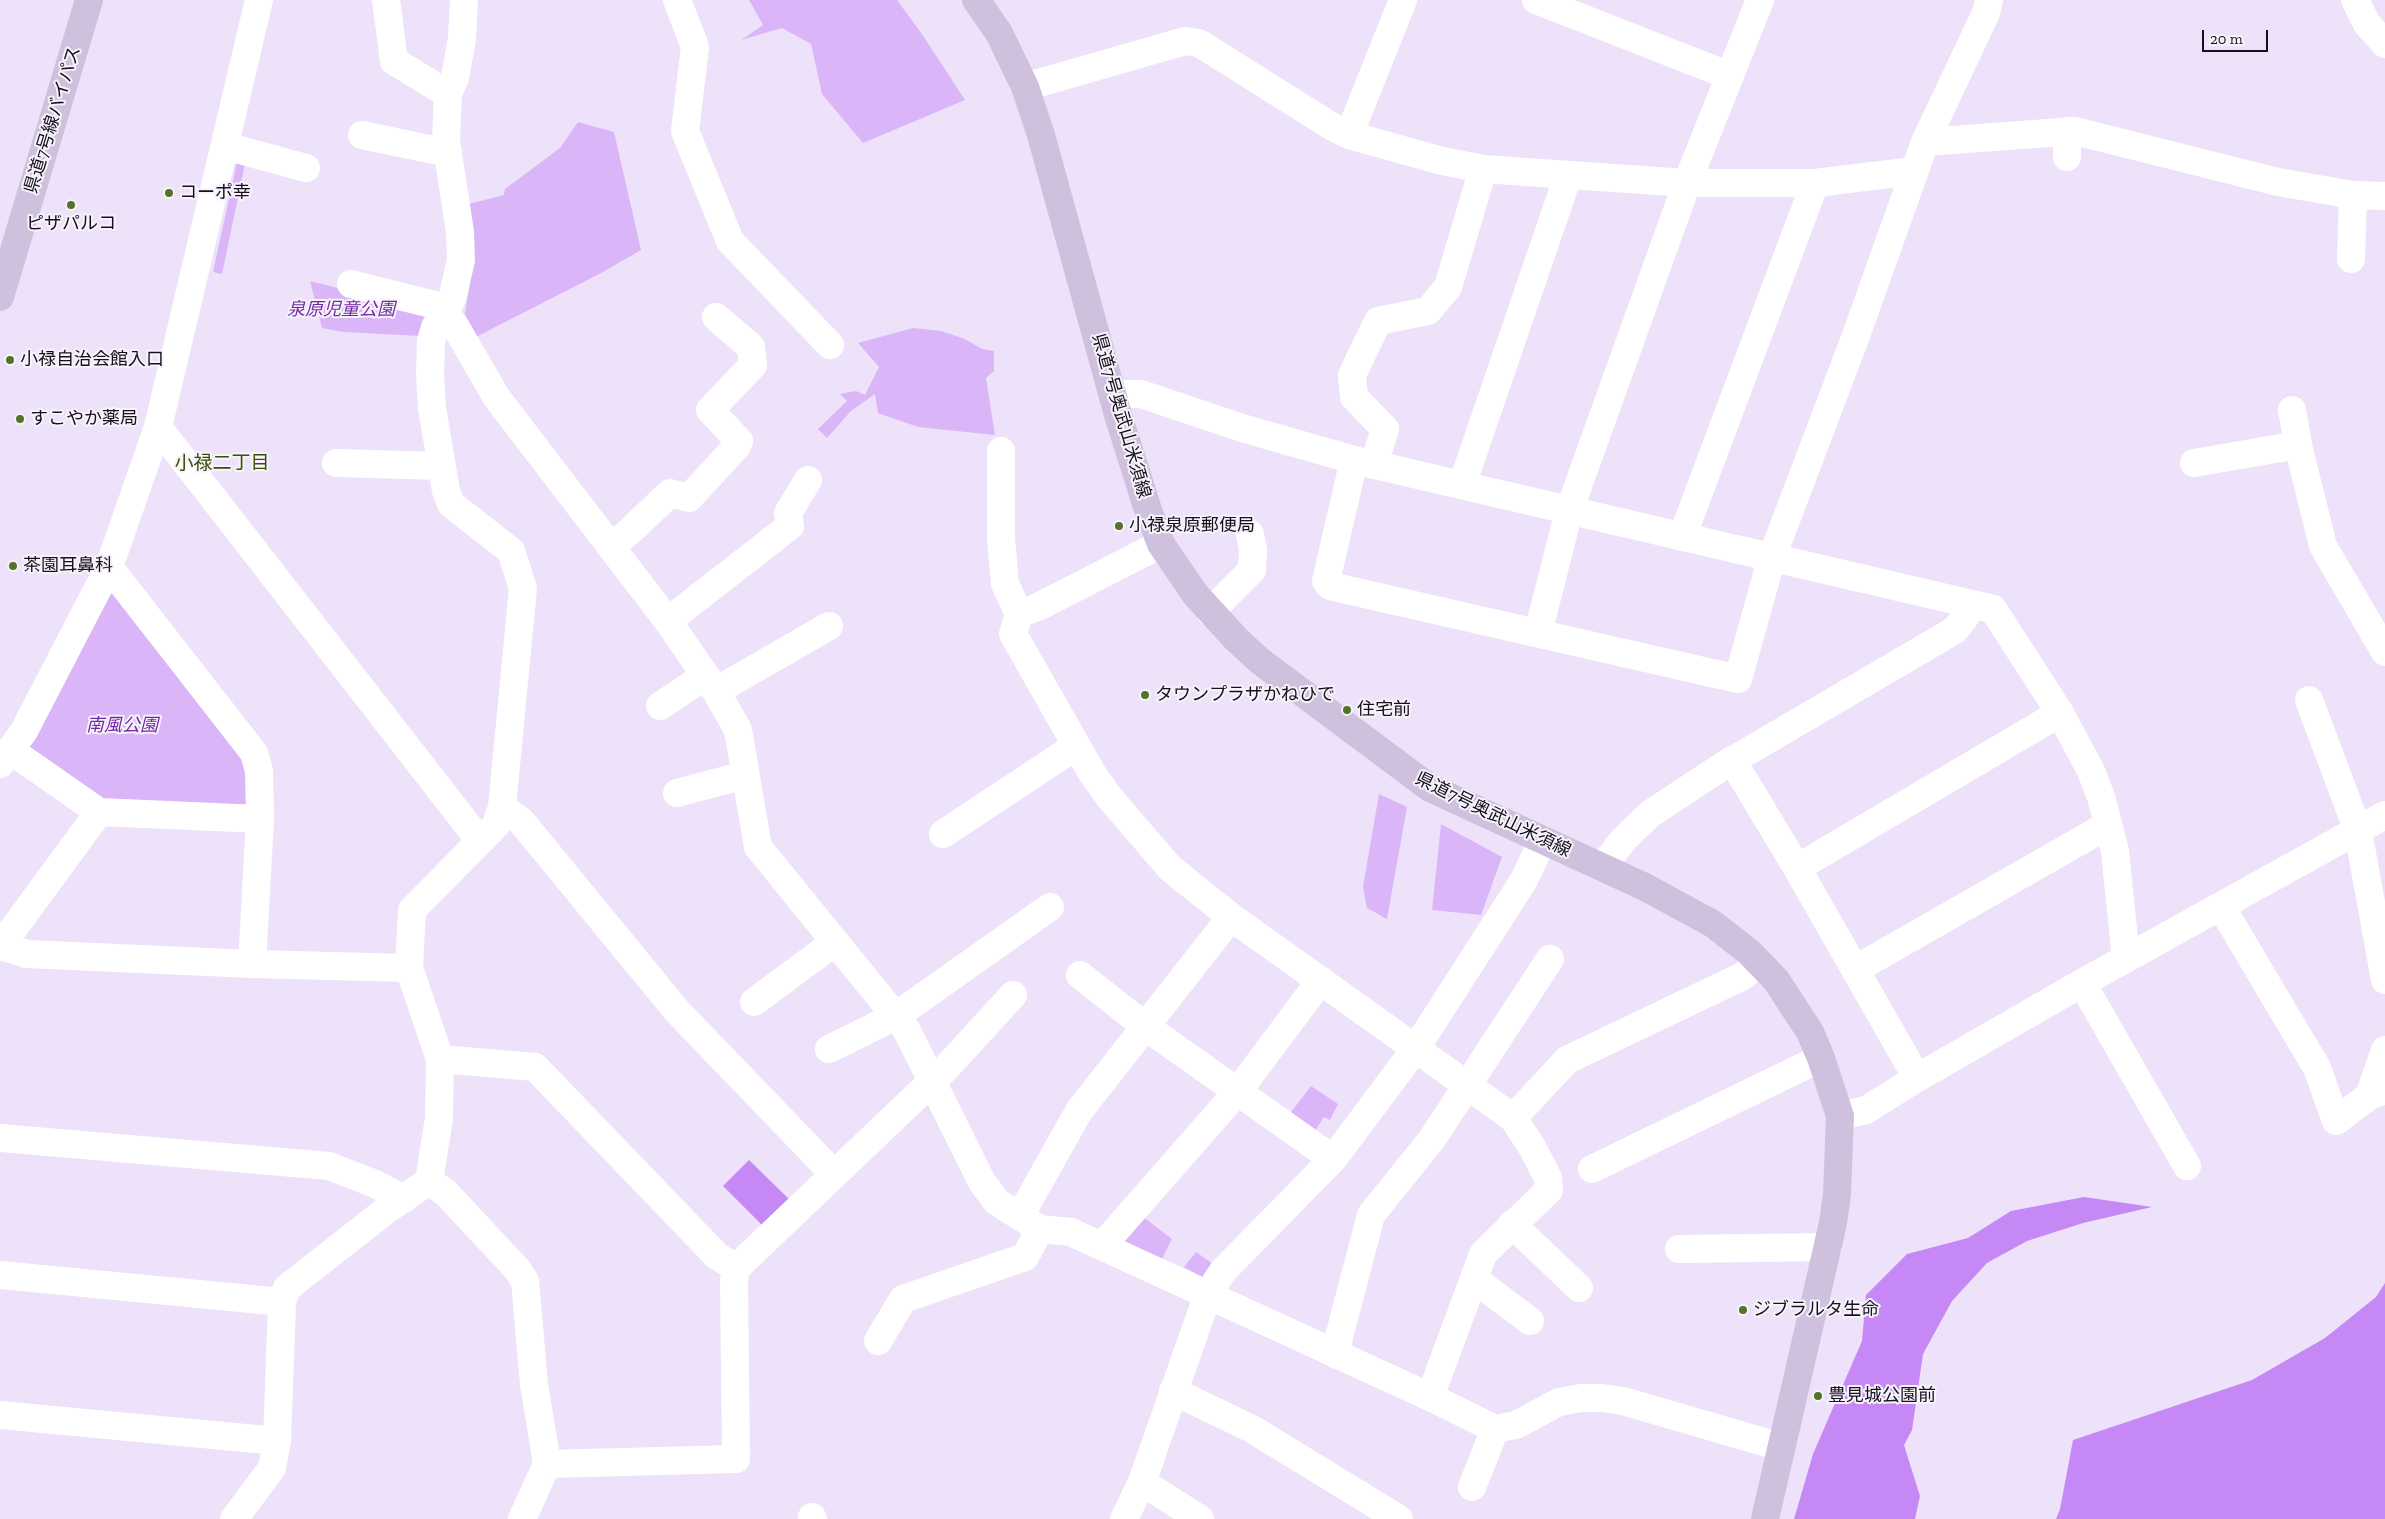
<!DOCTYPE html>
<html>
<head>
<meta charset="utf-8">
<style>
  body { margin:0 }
  #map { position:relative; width:2385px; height:1519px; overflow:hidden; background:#eee2fa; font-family:"Zilla Slab",serif }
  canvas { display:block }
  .scale { position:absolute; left:2202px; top:30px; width:66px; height:22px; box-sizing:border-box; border:2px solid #160f1c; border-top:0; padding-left:6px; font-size:15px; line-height:18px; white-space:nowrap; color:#160f1c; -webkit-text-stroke:4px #f7f3fb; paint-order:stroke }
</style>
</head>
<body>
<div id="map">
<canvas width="2385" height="1519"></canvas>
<div class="scale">20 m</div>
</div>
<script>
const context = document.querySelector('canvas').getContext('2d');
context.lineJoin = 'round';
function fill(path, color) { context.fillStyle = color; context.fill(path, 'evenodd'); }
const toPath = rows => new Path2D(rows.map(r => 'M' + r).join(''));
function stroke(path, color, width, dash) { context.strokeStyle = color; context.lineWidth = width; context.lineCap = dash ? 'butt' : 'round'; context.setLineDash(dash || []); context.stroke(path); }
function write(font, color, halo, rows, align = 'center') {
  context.font = font + ' "Zilla Slab","Noto Sans JP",serif'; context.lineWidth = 4; context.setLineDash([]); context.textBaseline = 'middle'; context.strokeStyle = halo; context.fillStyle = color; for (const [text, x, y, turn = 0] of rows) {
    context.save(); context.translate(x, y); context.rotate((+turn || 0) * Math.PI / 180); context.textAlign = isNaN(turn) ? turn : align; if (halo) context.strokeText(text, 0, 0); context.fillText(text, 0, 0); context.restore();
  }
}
fill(toPath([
  [749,0,897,0,924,37,965,100,863,143,822,94,811,44,782,28,741,40,763,25],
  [578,122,614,132,641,250,603,272,470,340,464,319,472,271,469,204,504,195,505,189,560,148],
  [237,162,245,164,222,274,213,272],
  [310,281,430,311,421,336,343,332,322,328],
  [913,328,941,331,965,339,982,349,994,351,994,371,986,378,995,435,918,427,878,413,875,394,851,411,827,438,818,429,847,401,840,394,856,391,865,395,879,367,858,343],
  [107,594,117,594,250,770,250,801,243,807,97,800,25,748],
  [1379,794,1407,807,1387,919,1367,908,1363,887],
  [1441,824,1502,857,1481,915,1432,910],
  [1311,1086,1338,1104,1330,1120,1324,1117,1313,1134,1288,1116],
  [1138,1213,1172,1239,1162,1259,1117,1238],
  [1196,1252,1213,1264,1204,1278,1184,1267]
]), '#dab6f9');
fill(toPath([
  [749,1160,793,1203,765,1228,723,1186],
  [2084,1197,2152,1207,2083,1223,2027,1241,1987,1263,1952,1301,1923,1354,1912,1430,1904,1445,1920,1496,1915,1519,1794,1519,1813,1454,1862,1341,1866,1295,1907,1254,1968,1238,2011,1211],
  [2385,1283,2385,1519,2056,1519,2060,1509,2073,1440,2252,1380,2325,1338,2376,1297]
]), '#c588f5');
stroke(toPath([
  [386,0,394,61,448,94],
  [677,0,695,47,685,131,730,241,830,345],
  [1536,0,1730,76],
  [2355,0,2367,24,2385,44],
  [1025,87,1185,41,1199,43,1331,126,1349,135,1442,161,1483,169,1687,183,1815,183,1914,171],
  [2067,131,2067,157],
  [362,135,448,153],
  [1349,135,1403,0],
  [1925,142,2075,131,2278,182,2353,195,2385,196],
  [225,146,306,168],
  [2351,259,2353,195],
  [351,284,447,308],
  [445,315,454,324,497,398,670,624,716,691,738,730,758,847,906,1029,982,1182,997,1202,1040,1229,1071,1232,1430,1397,1495,1429,1516,1425,1559,1402,1581,1398,1602,1398,1623,1401,1781,1447],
  [1112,394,1141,394,1242,428,1354,460,1993,609,2060,713,2091,771,2101,797,2115,851,2126,959],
  [2292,410,2298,445,2323,546,2385,652],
  [158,427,480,841],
  [1001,451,1001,539,1005,584,1019,614],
  [1354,460,1326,581,1330,586,1738,679,1772,557,1854,341,1925,142,1986,13,1989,0],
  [336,463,441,466],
  [2194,463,2298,445],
  [1374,464,1385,429,1354,397,1352,375,1378,321,1428,311,1448,287,1483,169],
  [1462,485,1568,176],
  [1682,537,1815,183],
  [1161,544,1040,606,1019,614,1013,634,1092,773,1109,797,1170,868,1231,917,1513,1118,1567,1060,1743,976,1759,962],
  [612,546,629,532,670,493,689,498,737,446,739,441,710,410,753,365,751,347,716,317],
  [109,567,254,753,259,771,260,819],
  [1210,612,1252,570,1253,550,1250,534],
  [668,621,790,526,788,513,808,480],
  [1538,633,1569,511,1687,183,1760,0],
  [716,691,829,626],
  [2309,700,2358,831,2385,980],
  [660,706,705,676],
  [10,750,99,812],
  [1740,756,1955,630,1974,605],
  [0,764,24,731,109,567,158,427,259,0],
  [677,793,745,775],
  [502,807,521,821,677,1011,833,1173],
  [943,834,1076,746],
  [1602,867,1624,839,1650,814,1732,760,1797,868,1917,1078],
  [1797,868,2060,713],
  [2222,908,2317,1068,2336,1121,2369,1096,2385,1090],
  [1,946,27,954,252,964,409,968],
  [0,947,99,812,260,819,252,964],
  [1856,969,2108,825],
  [1080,975,1146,1027,1333,1159],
  [2082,983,2187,1166],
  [754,1002,835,942],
  [829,1049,896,1016,1050,907],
  [440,1059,535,1067,717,1256,736,1268],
  [2369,1096,2385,1050],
  [1840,1116,1866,1110,1917,1078,2082,983,2385,815],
  [0,1138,329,1166,373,1183,404,1199],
  [1592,1169,1821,1058],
  [429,1181,446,1193,517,1269,525,1281,534,1384,547,1464,522,1519],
  [1020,1216,1079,1111,1231,917],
  [1512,1224,1579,1288],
  [1102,1246,1238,1091,1321,980],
  [1679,1249,1828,1247],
  [0,1275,282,1302],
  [1474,1279,1530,1321],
  [878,1341,903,1299,1025,1257,1040,1229],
  [1337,1355,1339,1337,1371,1215,1432,1139,1550,959],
  [1173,1391,1252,1429,1399,1519],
  [1430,1397,1483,1254,1549,1190,1548,1178,1532,1147,1513,1118],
  [0,1415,277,1441],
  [547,1464,736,1459,734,1281,736,1268,946,1068,1013,995],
  [1142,1482,1200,1519],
  [1472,1487,1495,1429],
  [812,1517,813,1519],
  [234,1519,272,1468,277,1441,282,1302,287,1288,385,1211,429,1181,439,1118,440,1059,409,968,412,910,496,825,502,807,523,588,511,551,451,504,446,491,432,408,430,374,431,341,435,327,445,315,453,295,461,260,460,232,446,141,448,94,455,78,462,38,464,0],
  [1124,1519,1142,1482,1208,1294,1223,1271,1333,1159,1416,1048,1524,880,1543,840]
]), '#fff', 28);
stroke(toPath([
  [976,0,999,33,1025,87,1041,135,1118,415,1148,510,1161,544,1195,594,1236,639,1260,661,1430,788,1645,887,1713,924,1749,952,1776,980,1810,1032,1821,1058,1840,1116,1837,1194,1833,1223,1765,1519],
  [0,297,89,0]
]), '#cfc1dd', 28);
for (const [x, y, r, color] of [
  [169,193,5,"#547329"],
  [71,205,5,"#547329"],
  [10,360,5,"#547329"],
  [20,419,5,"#547329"],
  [1119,526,5,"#547329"],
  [13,566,5,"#547329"],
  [1145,695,5,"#547329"],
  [1347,710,5,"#547329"],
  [1743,1310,5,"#547329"],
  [1818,1396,5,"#547329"]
]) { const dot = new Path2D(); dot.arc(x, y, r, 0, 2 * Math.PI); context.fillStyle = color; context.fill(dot); stroke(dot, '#f7f3fb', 2); }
write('18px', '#160f1c', '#f7f3fb', [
  ["県道7号線バイパス",53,120,-73],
  ["県道7号奥武山米須線",1121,416,74],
  ["県道7号奥武山米須線",1493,815,26]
]);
write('18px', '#160f1c', '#f7f3fb', [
  ["コーポ幸",179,193],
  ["ピザパルコ",71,224,"center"],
  ["小禄自治会館入口",20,360],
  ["すこやか薬局",30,419],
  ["小禄泉原郵便局",1129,526],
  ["茶園耳鼻科",23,566],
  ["タウンプラザかねひで",1155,695],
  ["住宅前",1357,710],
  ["ジブラルタ生命",1753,1310],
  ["豊見城公園前",1828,1396]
], 'left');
write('italic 18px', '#7627a6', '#f7f3fb', [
  ["泉原児童公園",341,310],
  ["南風公園",122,726]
]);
write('19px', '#354f05', '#f7f3fb', [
  ["小禄二丁目",222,464]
]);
</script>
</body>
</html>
